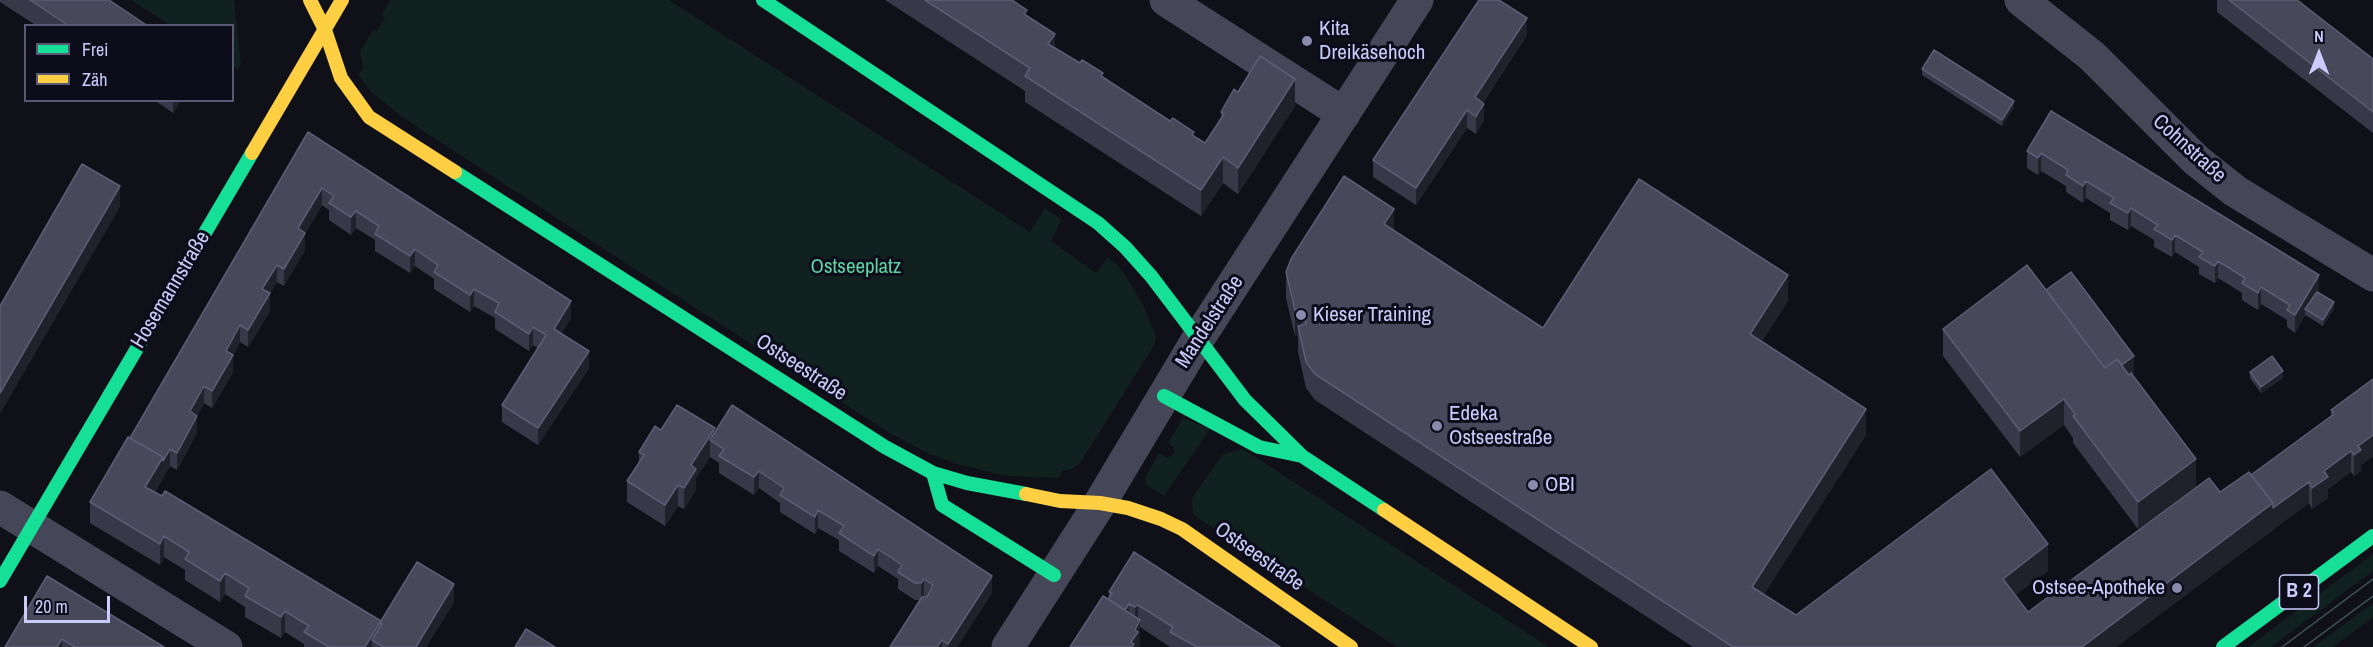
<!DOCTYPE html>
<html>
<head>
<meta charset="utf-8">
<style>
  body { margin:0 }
  #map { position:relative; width:2373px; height:647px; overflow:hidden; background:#101018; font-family:"Archivo Narrow",sans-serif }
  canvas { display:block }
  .legend { position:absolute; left:24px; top:24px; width:210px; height:78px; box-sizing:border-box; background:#0c0c1b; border:2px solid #585975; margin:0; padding:8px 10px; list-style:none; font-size:18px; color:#cacdfb }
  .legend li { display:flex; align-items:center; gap:12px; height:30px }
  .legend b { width:30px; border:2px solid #585975 }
  .north { position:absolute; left:2289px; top:24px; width:60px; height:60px; -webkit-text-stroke:4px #0c0c1b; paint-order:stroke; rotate:0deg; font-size:16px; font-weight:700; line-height:24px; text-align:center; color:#cacdfb }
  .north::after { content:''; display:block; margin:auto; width:21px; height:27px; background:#cacdfb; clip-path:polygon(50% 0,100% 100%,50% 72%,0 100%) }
  .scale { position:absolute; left:24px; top:596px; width:86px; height:27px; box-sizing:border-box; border:3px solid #cacdfb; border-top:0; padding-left:8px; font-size:18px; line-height:21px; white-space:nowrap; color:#cacdfb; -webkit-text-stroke:4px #0c0c1b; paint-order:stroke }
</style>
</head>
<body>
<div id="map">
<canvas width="2373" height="647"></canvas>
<ul class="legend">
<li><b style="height:8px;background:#16e098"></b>Frei</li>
<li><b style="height:8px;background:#ffcf43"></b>Zäh</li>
</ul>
<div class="north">N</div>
<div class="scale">20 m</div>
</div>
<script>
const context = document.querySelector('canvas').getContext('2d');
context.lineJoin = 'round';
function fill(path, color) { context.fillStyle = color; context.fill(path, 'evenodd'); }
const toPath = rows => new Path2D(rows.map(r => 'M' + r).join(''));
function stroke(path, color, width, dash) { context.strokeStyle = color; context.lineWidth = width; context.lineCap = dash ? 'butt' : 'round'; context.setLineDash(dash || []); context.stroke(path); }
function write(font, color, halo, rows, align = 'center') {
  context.font = font + ' "Archivo Narrow",sans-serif'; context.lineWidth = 6; context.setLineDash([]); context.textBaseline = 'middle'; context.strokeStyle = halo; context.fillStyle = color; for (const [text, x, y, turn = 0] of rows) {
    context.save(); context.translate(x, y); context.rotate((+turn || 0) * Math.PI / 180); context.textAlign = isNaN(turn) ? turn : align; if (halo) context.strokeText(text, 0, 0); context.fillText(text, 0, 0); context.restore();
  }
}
fill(toPath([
  [131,0,234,0,241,64,238,70,233,66,232,26,170,25],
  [390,0,669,0,1030,232,1045,208,1062,220,1051,241,1096,273,1108,257,1117,265,1126,276,1143,305,1156,336,1155,344,1080,463,1072,469,1062,471,1059,478,1006,476,957,464,929,454,888,432,610,253,405,119,371,92,358,75,363,68,360,51,373,30,377,31,385,18,381,16],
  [1183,418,1210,429,1164,496,1146,485,1145,478,1159,453,1168,458,1175,453,1174,448,1168,443],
  [1243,449,1549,647,1397,647,1193,515,1192,498,1223,454],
  [2373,554,2373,571,2271,647,2248,647],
  [2373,603,2373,617,2333,647,2313,647]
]), '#10211f');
stroke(toPath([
  [1166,0,1344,114],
  [2021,0,2092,56,2196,160,2235,191,2373,275],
  [0,507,226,647],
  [1008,647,1100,503,1198,339,1417,0]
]), '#454758', 33);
stroke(toPath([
  [763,0,1098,223,1125,247,1151,276,1245,400,1302,456,1384,510],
  [455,172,885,447,933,473,967,483,1026,494],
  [1164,396,1259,447,1302,456],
  [933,473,942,505,1054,575],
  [0,581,252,153],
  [2223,647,2373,536]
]), '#16e098', 14);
stroke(toPath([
  [310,0,325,30,341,78,369,117,455,172],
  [252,153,342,0],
  [1026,494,1060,501,1100,503,1128,508,1161,519,1182,529,1351,647],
  [1384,510,1591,647]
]), '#ffcf43', 14);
stroke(toPath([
  [2282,647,2373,579],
  [2304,647,2373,596]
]), '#3e535c', 1.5);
fill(toPath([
  [0,0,109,0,148,26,37,26,0,2],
  [885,0,1012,0,1055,47,1205,143,1221,120,1221,112,1238,92,1295,106,1238,194,1223,183,1201,216,1025,102,1025,91],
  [2217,0,2297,0,2373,59,2373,133,2217,12],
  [1527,35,1483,103,1484,121,1479,128,1476,134,1467,128,1416,205,1373,177,1373,160],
  [1922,69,2014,107,2002,126,1922,75],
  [154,100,181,100,173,113],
  [2051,111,2319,292,2334,309,2323,326,2305,315,2295,333,2287,327,2287,320,2261,304,2258,310,2242,300,2242,293,2218,278,2215,283,2199,274,2199,267,2175,252,2172,257,2154,247,2154,240,2131,226,2128,230,2110,220,2110,213,2086,198,2083,203,2066,192,2066,186,2041,171,2038,175,2027,168,2027,151],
  [308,132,571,318,561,334,589,368,538,445,502,422,502,405,538,348,533,345,529,351,495,329,495,318,474,306,470,312,434,289,434,279,415,266,410,273,375,251,375,240,356,228,351,235,329,220,329,210,322,205,305,234,305,250,284,286,277,282,270,293,270,311,248,347,240,342,233,356,233,372,212,408,204,403,197,416,197,433,177,470,170,466,155,492,381,621,454,602,426,647,304,647,304,644,285,632,281,638,245,617,245,607,225,594,220,602,185,580,185,570,164,557,160,565,90,523,90,502,130,438],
  [1394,231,1543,328,1788,301,1762,341,1866,435,1764,594,1796,615,2048,571,2015,595,2028,612,2220,492,2251,475,2331,416,2331,410,2373,379,2373,456,2361,465,2361,471,2354,476,2351,472,2328,489,2328,498,2312,509,2309,503,2116,647,1693,647,1315,400,1306,388,1298,352,1298,336,1295,336,1286,298,1286,272],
  [2046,290,2134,373,2132,374,2196,486,2138,529,2073,443,2073,438,2064,425,2020,457,1943,356,1943,329],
  [2250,372,2283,378,2261,393,2250,378],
  [661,430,715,432,992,593,957,647,890,647,921,600,915,600,898,589,898,579,878,566,874,573,839,551,839,540,818,528,815,534,780,512,780,503,759,488,754,495,719,473,719,463,710,457,696,478,696,490,684,509,678,506,665,526,627,502,627,481,639,463,639,452],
  [47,576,164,647,5,647],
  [1109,592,1280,647,1170,647,1140,627,1139,647,1070,647,1108,599,1109,597]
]), '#383848');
fill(toPath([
  [1527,18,1527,35,1475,115,1475,97],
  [1055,34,1055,60,1048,44],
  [1295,79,1295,106,1238,194,1238,168],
  [173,100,181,100,173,113],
  [2014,101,2014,107,2002,126,2002,120],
  [1484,104,1484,121,1476,134,1476,117],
  [1467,110,1467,128,1416,205,1416,188],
  [2041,153,2041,171,2038,175,2038,158],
  [1223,157,1223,183,1201,216,1201,190],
  [2086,181,2086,198,2083,203,2083,186],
  [120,186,120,207,0,414,0,393],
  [322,188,322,205,305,234,305,250,284,286,284,269,298,228],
  [2131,208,2131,226,2128,230,2128,213],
  [1394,209,1394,235,1384,224],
  [356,211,356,228,351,235,351,217],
  [2175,235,2175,252,2172,257,2172,240],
  [415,249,415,266,410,273,410,256],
  [2218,261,2218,278,2215,283,2215,266],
  [277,265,277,282,270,293,270,311,248,347,248,330,262,289],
  [1788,275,1788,301,1750,360,1750,334],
  [2319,275,2319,292,2308,311,2305,309,2305,315,2295,333,2295,315],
  [2261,287,2261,304,2258,310,2258,293],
  [474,289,474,306,470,312,470,295],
  [571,301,571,318,554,346,554,329],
  [2334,302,2334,309,2323,326,2323,320],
  [1302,308,1302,334,1298,326,1298,336,1295,336,1295,310],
  [240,325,240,342,233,356,233,372,212,408,212,391,226,351],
  [533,327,533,345,529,351,529,334],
  [589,351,589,368,538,445,538,428],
  [2134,356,2134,373,2105,394,2105,377],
  [2283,371,2283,378,2261,393,2261,387],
  [204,386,204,403,190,429,190,411],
  [2064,399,2064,425,2020,457,2020,431],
  [1866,409,1866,435,1752,613,1752,587],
  [197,416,197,433,177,470,177,453],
  [715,428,715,443,710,440,710,457,696,478,696,490,684,509,684,488,691,465],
  [2373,435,2373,456,2361,465,2361,471,2354,476,2354,455,2358,446],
  [170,449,170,466,145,508,145,487,163,457],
  [2351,451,2351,472,2328,489,2328,498,2312,509,2312,488,2324,471],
  [2196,459,2196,486,2138,529,2138,502],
  [759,471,759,488,754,495,754,477],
  [2309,482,2309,503,2116,647,2082,647,2273,503],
  [678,485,678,506,665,526,665,505],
  [818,510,818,528,815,534,815,517],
  [164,536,164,557,160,565,160,544],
  [2048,544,2048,571,2003,605,2003,579],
  [878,549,878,566,874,573,874,556],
  [225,573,225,594,220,602,220,581],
  [992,576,992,593,957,647,948,647,948,644],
  [924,579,924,596,921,600,921,583],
  [454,584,454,602,426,647,416,647],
  [1129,604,1129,625,1123,614],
  [1138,605,1138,623,1140,620,1140,646,1139,647,1131,647,1131,642,1135,628,1135,607],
  [285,611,285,632,281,638,281,617],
  [381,621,381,642,372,640,372,647,365,647],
  [62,639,62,647,57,647],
  [942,640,942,647,937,647]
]), '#21212c');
const building = toPath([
  [30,0,109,0,148,26,69,26,30,0],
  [925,0,1012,0,1027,10,1024,14,1055,34,1048,44,1080,63,1082,60,1103,73,1101,76,1170,121,1173,118,1194,132,1192,135,1205,143,1224,114,1221,112,1234,89,1238,92,1260,56,1295,79,1238,168,1223,157,1201,190,1025,76,1030,68,925,0],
  [1479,0,1499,0,1527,18,1475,97,1484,104,1479,111,1476,117,1467,110,1416,188,1373,160,1479,0],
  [2229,0,2297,0,2373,59,2373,112,2229,0],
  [1934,50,2014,101,2002,120,1922,69,1934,50],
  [2051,111,2319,275,2295,315,2287,310,2290,305,2261,287,2258,293,2242,283,2245,278,2218,261,2215,266,2199,257,2203,252,2175,235,2172,240,2154,229,2158,225,2131,208,2128,213,2110,203,2114,198,2086,181,2083,186,2066,175,2068,170,2041,153,2038,158,2027,151,2051,111],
  [308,132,571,301,554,329,589,351,538,428,502,405,546,335,533,327,529,334,495,312,499,303,474,289,470,295,434,272,438,265,415,249,410,256,375,234,379,226,356,211,351,217,329,203,334,196,322,188,298,228,305,233,284,269,277,265,262,289,270,293,248,330,240,325,226,351,233,355,212,391,204,386,190,411,197,416,177,453,170,449,163,461,163,457,130,438,308,132],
  [82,164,120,186,0,393,0,306,82,164],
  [1344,176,1394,209,1384,224,1543,328,1639,179,1788,275,1750,334,1866,409,1752,587,1796,615,1991,469,2048,544,2003,579,2028,612,2209,478,2220,492,2249,472,2273,503,2082,647,1733,647,1315,374,1306,362,1298,326,1306,324,1302,308,1295,310,1286,272,1291,259,1344,176],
  [2027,265,2105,368,2117,359,2129,375,2131,373,2196,459,2138,502,2073,416,2075,414,2064,399,2020,431,1943,329,2027,265],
  [2071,272,2134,356,2122,365,2117,359,2105,368,2046,290,2071,272],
  [2317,292,2334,302,2323,320,2305,309,2317,292],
  [2272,356,2283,371,2261,387,2250,372,2272,356],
  [2373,379,2373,435,2358,446,2361,450,2354,455,2351,451,2324,471,2328,477,2312,488,2309,482,2273,508,2273,503,2251,475,2334,414,2331,410,2373,379],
  [677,405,715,428,691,465,696,469,684,488,678,485,665,505,627,481,644,455,639,452,655,426,661,430,677,405],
  [732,405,992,576,948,644,942,640,937,647,890,647,922,597,927,597,933,585,924,579,921,583,915,583,898,572,902,565,878,549,874,556,839,533,844,526,818,510,815,517,780,495,784,488,759,471,754,477,719,456,724,449,710,440,732,405],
  [128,437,163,457,145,487,162,496,165,491,381,621,365,647,329,647,304,632,309,626,285,611,281,617,245,596,249,588,225,573,220,581,185,559,189,552,164,536,160,544,90,502,128,437],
  [1134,552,1280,647,1197,647,1170,632,1173,627,1138,605,1135,607,1129,604,1125,610,1108,599,1112,593,1109,592,1134,552],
  [417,562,454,584,416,647,383,647,372,640,381,625,381,621,417,562],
  [47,576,164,647,75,647,62,639,57,647,5,647,47,576],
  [1103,596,1140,620,1135,630,1138,632,1131,642,1134,644,1132,647,1070,647,1103,596],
  [526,629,555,647,515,647,526,629]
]);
fill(building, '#48485b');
stroke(building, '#5c5d74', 1.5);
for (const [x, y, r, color] of [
  [1307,41,6,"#898bac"],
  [1301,315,6,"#898bac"],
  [1437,426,6,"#898bac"],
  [1533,485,6,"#898bac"],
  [2177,588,6,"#898bac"]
]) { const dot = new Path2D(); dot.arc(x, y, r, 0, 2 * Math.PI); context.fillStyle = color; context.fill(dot); stroke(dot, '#0c0c1b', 2); }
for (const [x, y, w] of [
  [2299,592,39]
]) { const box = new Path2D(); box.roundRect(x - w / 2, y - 17, w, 34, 4.5); context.fillStyle = '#0c0c1b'; context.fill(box); stroke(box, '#cacdfb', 1.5); }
write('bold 20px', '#cacdfb', null, [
  ["B 2",2299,592]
]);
write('21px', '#cacdfb', '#0c0c1b', [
  ["Kita",1319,29],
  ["Dreikäsehoch",1319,53],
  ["Kieser Training",1313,315],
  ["Edeka",1449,414],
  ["Ostseestraße",1449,438],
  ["OBI",1545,485],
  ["Ostsee-Apotheke",2165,588,"right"]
], 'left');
write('21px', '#cacdfb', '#0c0c1b', [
  ["Cohnstraße",2189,149,42],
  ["Hosemannstraße",171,290,-59],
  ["Mandelstraße",1210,322,-57],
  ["Ostseestraße",801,368,33],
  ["Ostseestraße",1259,557,35]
]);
write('21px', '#5dd3a1', '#0c0c1b', [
  ["Ostseeplatz",856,267]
]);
</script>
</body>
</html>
